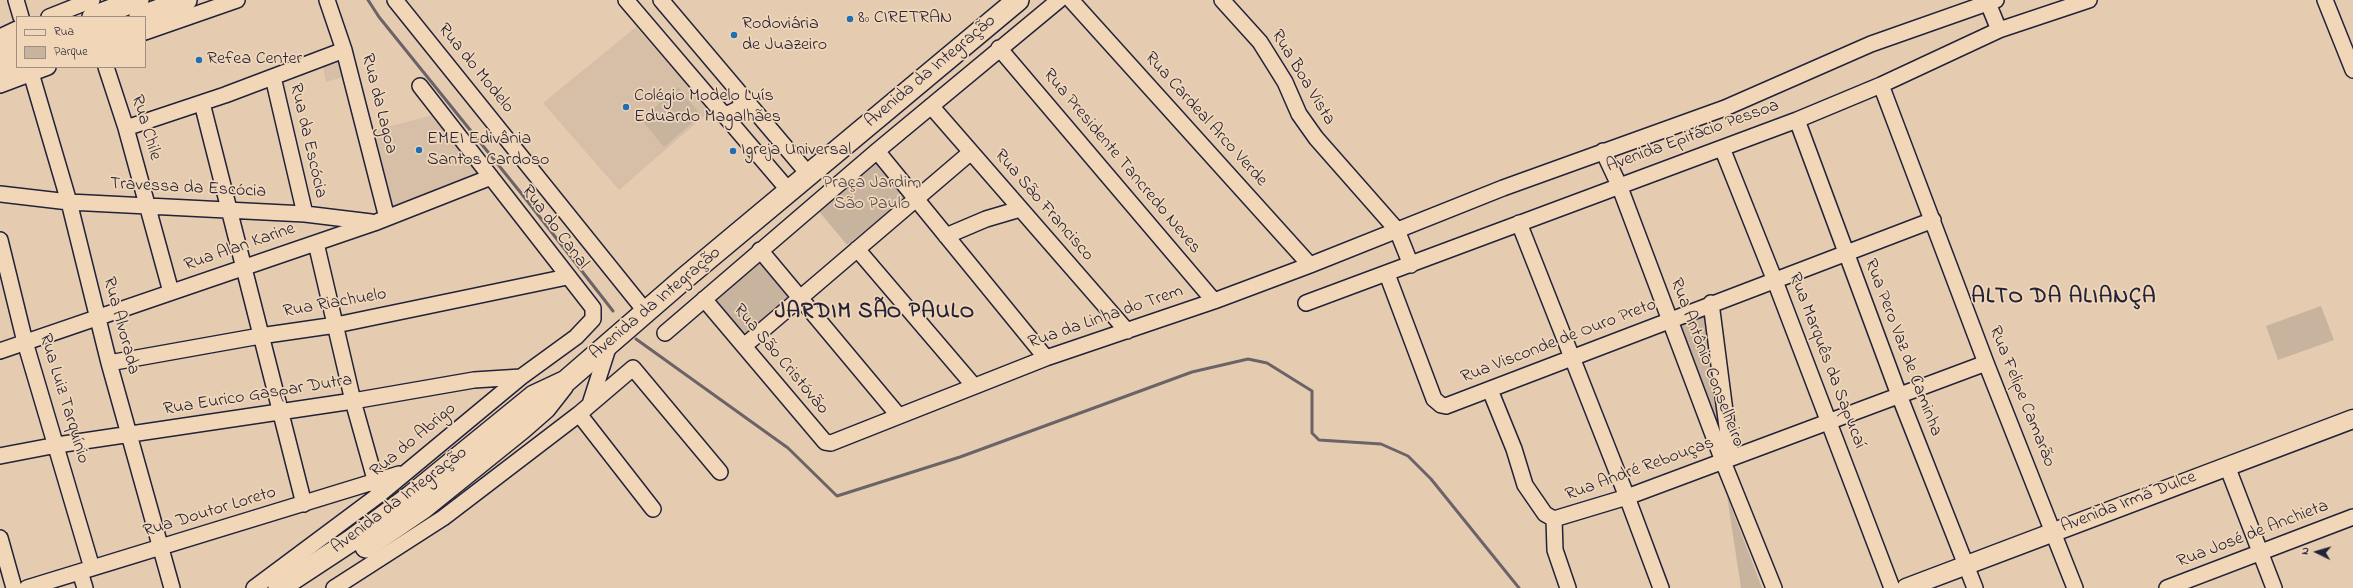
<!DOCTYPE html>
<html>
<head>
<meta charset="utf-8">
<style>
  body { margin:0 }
  #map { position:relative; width:2353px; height:588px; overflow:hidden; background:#e5ccb0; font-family:"Indie Flower",sans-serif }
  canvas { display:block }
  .legend { position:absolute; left:16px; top:16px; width:130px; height:52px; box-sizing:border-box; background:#f1d7b8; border:1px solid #9e8f86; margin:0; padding:5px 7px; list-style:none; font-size:12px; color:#22223b }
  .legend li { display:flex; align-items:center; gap:8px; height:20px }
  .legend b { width:20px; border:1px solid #9e8f86 }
  .north { position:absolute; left:2297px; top:532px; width:40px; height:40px; -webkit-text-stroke:3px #f1d7b8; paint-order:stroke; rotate:275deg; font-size:11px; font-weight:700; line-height:16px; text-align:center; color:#22223b }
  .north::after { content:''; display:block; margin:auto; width:14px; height:18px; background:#22223b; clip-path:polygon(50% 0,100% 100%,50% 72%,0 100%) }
</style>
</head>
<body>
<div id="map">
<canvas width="2353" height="588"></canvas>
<ul class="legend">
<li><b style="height:5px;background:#f1d7b8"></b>Rua</li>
<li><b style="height:11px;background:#c8b39f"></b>Parque</li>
</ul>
<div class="north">N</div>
</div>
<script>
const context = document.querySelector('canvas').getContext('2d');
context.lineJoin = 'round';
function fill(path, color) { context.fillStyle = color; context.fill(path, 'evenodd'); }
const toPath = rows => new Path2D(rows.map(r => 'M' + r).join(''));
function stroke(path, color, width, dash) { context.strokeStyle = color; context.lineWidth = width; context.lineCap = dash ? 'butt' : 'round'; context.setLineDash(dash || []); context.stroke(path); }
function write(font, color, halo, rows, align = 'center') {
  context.font = font + ' "Indie Flower",sans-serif'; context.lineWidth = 3.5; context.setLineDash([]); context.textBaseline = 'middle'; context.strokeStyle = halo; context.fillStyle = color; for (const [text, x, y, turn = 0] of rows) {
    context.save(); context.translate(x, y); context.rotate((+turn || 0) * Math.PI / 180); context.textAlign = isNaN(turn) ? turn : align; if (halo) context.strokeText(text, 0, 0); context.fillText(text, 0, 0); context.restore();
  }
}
fill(toPath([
  [636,27,710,111,619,190,543,103],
  [341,62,346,76,326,82,323,67],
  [433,115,480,174,394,209,372,131]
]), '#d6bea7');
fill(toPath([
  [678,87,701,115,664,147,641,119],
  [877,156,910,195,847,245,817,209],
  [761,256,793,296,743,337,711,297],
  [2321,306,2334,340,2278,360,2266,326],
  [1709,309,1727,454,1677,322],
  [1727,496,1762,588,1741,588]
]), '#c8b39f');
stroke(toPath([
  [368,0,379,17,521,193,613,311],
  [636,339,788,448,837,496,960,457,1192,372,1248,359,1267,363,1312,391,1312,433,1319,440,1381,444,1408,456,1431,479,1519,588]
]), '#6b6367', 3);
const minor = toPath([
  [16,0,21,17],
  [327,0,344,50,387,218],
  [395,0,646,312],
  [626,0,790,192],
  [661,0,810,176],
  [1071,0,1310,265],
  [1222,0,1260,42,1285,82,1299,114,1316,138,1397,230,1411,265],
  [2325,0,2353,70],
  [1988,3,1999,30],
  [49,17,92,0],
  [145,32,237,0],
  [0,37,17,29],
  [999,48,1214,301],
  [106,67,126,128,171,292],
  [31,73,69,202,109,363,172,588],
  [273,77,305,214],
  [0,85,48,67],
  [1881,85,1986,363,2075,588],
  [202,103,304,504],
  [931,106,1127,331],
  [722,112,728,114,738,109,741,105,740,94],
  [1797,120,1899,395,1975,588],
  [126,128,225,95,344,50],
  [1722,148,1775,281,1892,588],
  [877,151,1046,358],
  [1603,151,1619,185,1726,469,1774,588],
  [0,194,69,202,305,214,371,222],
  [1519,223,1627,497,1661,588],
  [946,236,986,219,1020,209],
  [0,240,25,342,92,568],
  [316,243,353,401,378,490],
  [857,249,974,386],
  [760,250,898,415],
  [1387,274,1434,399,1441,405,1446,406,1933,220],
  [704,299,825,442,831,443,1046,358,1214,301,1310,265,1503,188,1725,108,1871,44,1996,0],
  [1306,303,1797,120,1881,85,1999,30,2089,0],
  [1711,303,1731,458],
  [665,333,877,151,1059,0],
  [744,346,971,152],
  [0,351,374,223,491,177],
  [109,363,260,336,336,325,567,277],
  [1490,390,1514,449,1525,485,1545,514,1554,519,1555,550,1568,588],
  [590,404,610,342],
  [579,414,653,509],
  [0,456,57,445,353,401,474,380,521,377],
  [2227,466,2274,588],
  [1554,519,1627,497,1986,363],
  [0,538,14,588],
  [80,572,85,588],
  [27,588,399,474],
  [254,588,380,494,521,377,576,337,593,319,593,308,420,86],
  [334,588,443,518,579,414,633,368,720,472],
  [2167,588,2353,517]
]);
const major = toPath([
  [1906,588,2353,419]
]);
const highway = toPath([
  [93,17,138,0],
  [140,17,186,0],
  [0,52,17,46],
  [0,69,17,63],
  [366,547,423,508,521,429,545,408,563,385],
  [279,588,352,540,410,497,534,396,566,381,686,277,1018,0]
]);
stroke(minor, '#22223b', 18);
stroke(major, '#22223b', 21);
stroke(highway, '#22223b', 24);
stroke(minor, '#f1d7b8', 15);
stroke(major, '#f1d7b8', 18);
stroke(highway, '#f1d7b8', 21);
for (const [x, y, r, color] of [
  [850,19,4,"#1f6fb2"],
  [734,35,4,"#1f6fb2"],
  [199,60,4,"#1f6fb2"],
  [626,107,4,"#1f6fb2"],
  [419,150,4,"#1f6fb2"],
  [733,151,4,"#1f6fb2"]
]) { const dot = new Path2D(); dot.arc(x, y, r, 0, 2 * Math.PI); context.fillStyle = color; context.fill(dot); stroke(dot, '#f1d7b8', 1.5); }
write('18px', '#22223b', '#f1d7b8', [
  ["8º CIRETRAN",858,19],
  ["Rodoviária",742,25],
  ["de Juazeiro",742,46],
  ["Refea Center",207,60],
  ["Colégio Modelo Luís",634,97],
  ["Eduardo Magalhães",634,118],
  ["EMEI Edivânia",427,140],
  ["Santos Cardoso",427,161],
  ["Igreja Universal",741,151]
], 'left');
write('18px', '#22223b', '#f1d7b8', [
  ["Rua do Modelo",475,69,51],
  ["Avenida da Integração",931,72,-40],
  ["Rua Boa Vista",1302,78,59],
  ["Rua da Lagoa",378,104,76],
  ["Rua Cardeal Arco Verde",1205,120,48],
  ["Rua Chile",145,128,73],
  ["Avenida Epitácio Pessoa",1693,137,-20],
  ["Rua da Escócia",307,141,77],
  ["Rua Presidente Tancredo Neves",1121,162,50],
  ["Travessa da Escócia",188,189,3],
  ["Rua São Francisco",1043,206,49],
  ["Rua do Canal",554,228,53],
  ["Rua Alan Karine",240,248,-19],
  ["Rua Riachuelo",335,304,-10],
  ["Avenida da Integração",656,304,-40],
  ["Rua da Linha do Trem",1106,318,-19],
  ["Rua Alvorada",120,326,75],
  ["Rua Visconde de Ouro Preto",1559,342,-21],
  ["Rua Pero Vaz de Caminha",1902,348,69],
  ["Rua São Cristóvão",780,360,50],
  ["Rua Marquês da Sapucaí",1826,361,69],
  ["Rua Antônio Conselheiro",1706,363,69],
  ["Rua Eurico Gaspar Dutra",258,396,-9],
  ["Rua Felipe Camarão",2021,397,68],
  ["Rua Luiz Tarquínio",63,399,73],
  ["Rua do Abrigo",414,441,-40],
  ["Rua André Rebouças",1640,470,-20],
  ["Avenida da Integração",400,501,-37],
  ["Avenida Irmã Dulce",2129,503,-21],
  ["Rua Doutor Loreto",210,513,-17],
  ["Rua José de Anchieta",2253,535,-21]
]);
write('18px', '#4c4654', '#f1d7b8', [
  ["Praça Jardim",872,184],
  ["São Paulo",872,205]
]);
context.letterSpacing = '1px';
write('bold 22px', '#22223b', '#f1d7b8', [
  ["ALTO DA ALIANÇA",2064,298],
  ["JARDIM SÃO PAULO",875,313]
]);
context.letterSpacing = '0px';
</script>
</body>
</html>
